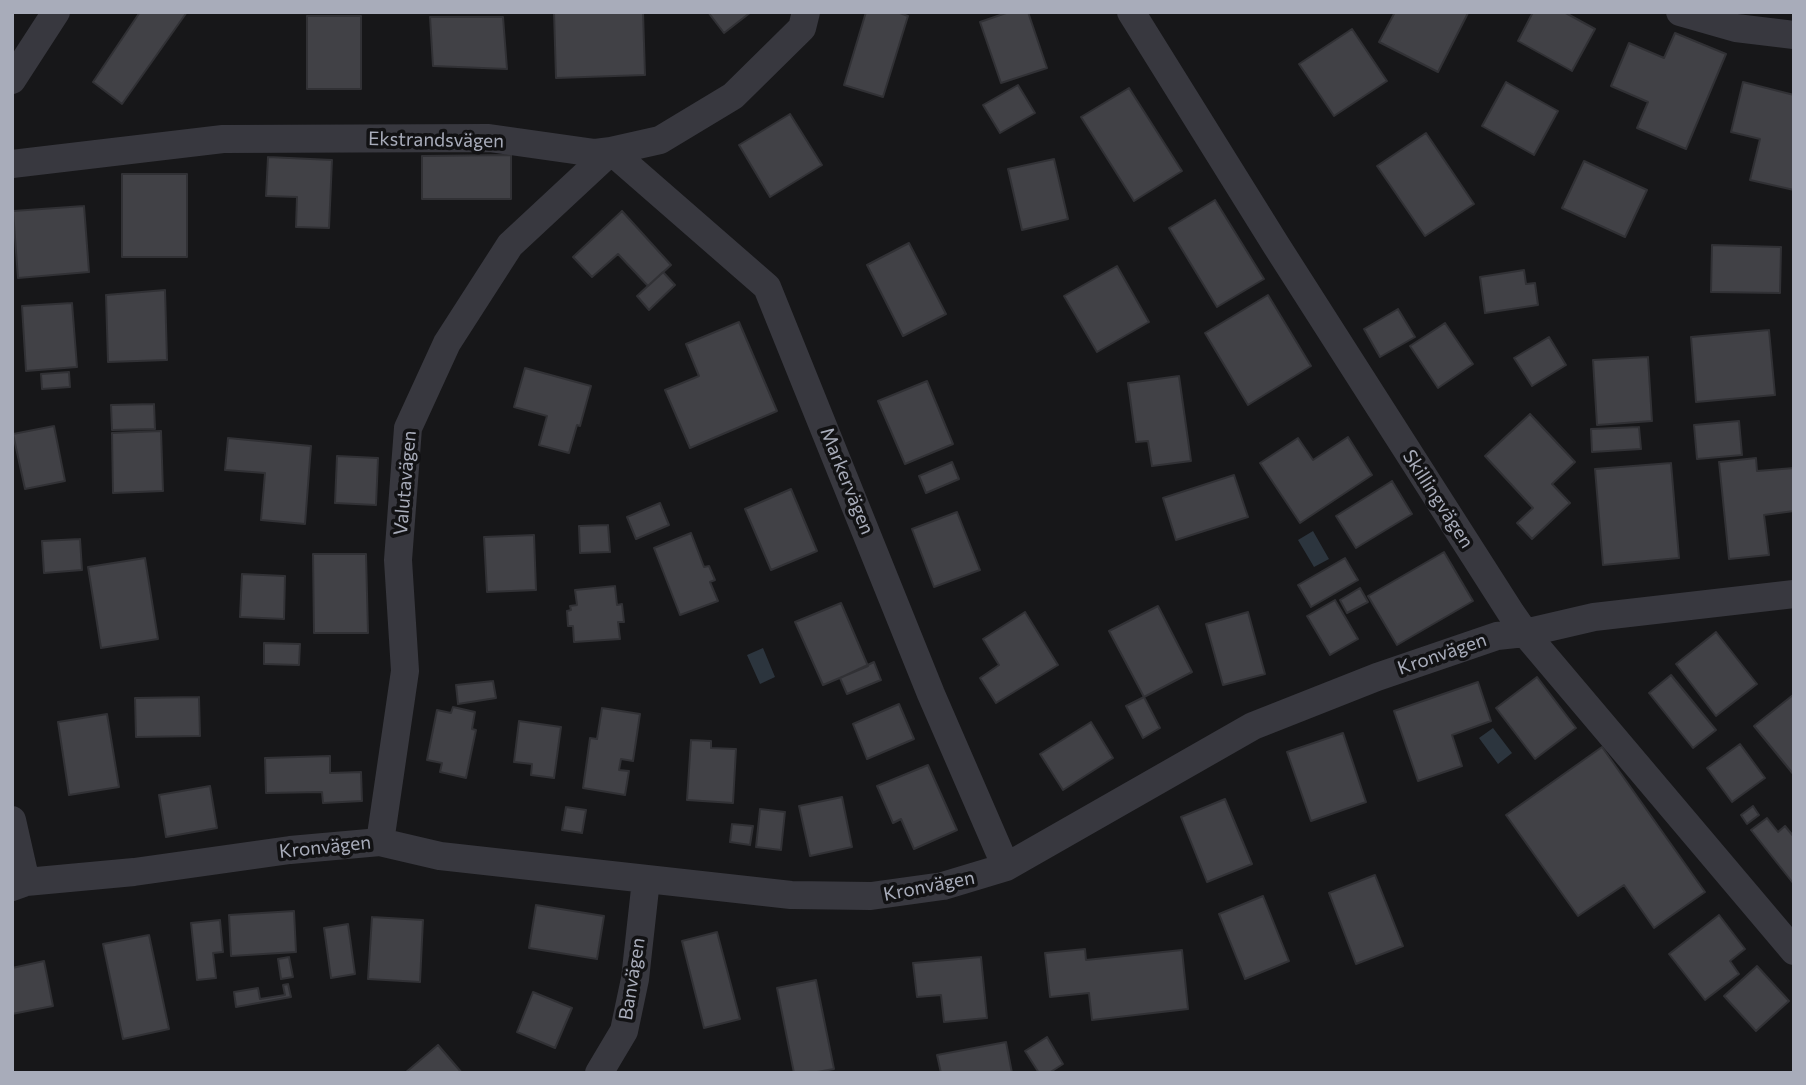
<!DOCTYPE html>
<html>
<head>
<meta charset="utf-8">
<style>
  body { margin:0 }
  #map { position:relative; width:1806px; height:1085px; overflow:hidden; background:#171719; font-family:Commissioner,sans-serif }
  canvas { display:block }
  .frame { position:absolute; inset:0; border:14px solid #a8acba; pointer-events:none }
</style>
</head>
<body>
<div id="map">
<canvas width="1806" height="1085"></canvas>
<div class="frame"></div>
</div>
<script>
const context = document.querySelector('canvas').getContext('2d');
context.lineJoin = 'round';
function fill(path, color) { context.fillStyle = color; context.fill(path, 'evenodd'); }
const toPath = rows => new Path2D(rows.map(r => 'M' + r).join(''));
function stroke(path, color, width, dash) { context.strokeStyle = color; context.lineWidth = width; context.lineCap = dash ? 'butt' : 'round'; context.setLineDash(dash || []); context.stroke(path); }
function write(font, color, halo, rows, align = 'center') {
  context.font = font + ' Commissioner,sans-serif'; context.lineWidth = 7; context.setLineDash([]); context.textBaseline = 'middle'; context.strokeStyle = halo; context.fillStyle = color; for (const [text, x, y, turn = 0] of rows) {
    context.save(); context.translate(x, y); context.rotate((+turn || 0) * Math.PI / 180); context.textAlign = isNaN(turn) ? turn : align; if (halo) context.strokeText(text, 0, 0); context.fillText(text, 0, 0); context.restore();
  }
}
fill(toPath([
  [1313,531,1329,559,1314,567,1298,540],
  [763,648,775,677,760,684,747,655],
  [1493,728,1512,753,1498,764,1479,738]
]), '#2c353e');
const building = toPath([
  [140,12,187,12,122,104,93,82,140,12],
  [554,12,643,12,645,75,556,78,554,12],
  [708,12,751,12,724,33,708,12],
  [866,12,897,12,908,16,883,97,844,85,866,12],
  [1009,12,1028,12,1047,68,1001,83,980,22,1009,12],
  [1395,12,1468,13,1438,72,1379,42,1395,12],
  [1533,12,1564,12,1595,29,1572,71,1518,41,1533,12],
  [307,16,361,16,361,89,307,89,307,16],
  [430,17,503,17,507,69,433,66,430,17],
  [1352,29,1387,81,1334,116,1299,64,1352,29],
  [1675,33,1726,54,1686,149,1637,128,1648,102,1611,86,1629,43,1664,58,1675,33],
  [1506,82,1558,111,1534,155,1482,126,1506,82],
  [1743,82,1794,95,1794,190,1750,180,1760,139,1731,132,1743,82],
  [1018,85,1035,113,1000,133,983,105,1018,85],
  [1129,88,1182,171,1134,201,1081,117,1129,88],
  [790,114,822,165,770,197,739,145,790,114],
  [1426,133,1474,204,1425,236,1377,166,1426,133],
  [511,155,511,199,422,199,422,156,511,155],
  [268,157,332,160,329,228,296,227,297,197,266,196,268,157],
  [1054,159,1068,219,1022,230,1008,169,1054,159],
  [1584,161,1647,190,1625,237,1562,208,1584,161],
  [122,174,187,174,187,257,122,257,122,174],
  [1215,200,1264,279,1217,307,1169,228,1215,200],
  [84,206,89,272,18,278,13,211,84,206],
  [622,211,671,265,648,286,618,254,592,277,573,257,622,211],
  [909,243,946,314,903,336,867,265,909,243],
  [1712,245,1781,247,1780,293,1711,292,1712,245],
  [1117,266,1149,322,1097,352,1064,296,1117,266],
  [1524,270,1526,284,1535,283,1538,305,1485,313,1480,277,1524,270],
  [663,272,675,285,649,310,637,296,663,272],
  [165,290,167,360,108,362,106,295,165,290],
  [1268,295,1311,366,1248,405,1205,333,1268,295],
  [72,303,77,367,26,371,22,306,72,303],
  [1398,309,1415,337,1380,357,1364,329,1398,309],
  [739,322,777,411,690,448,665,390,699,376,686,344,739,322],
  [1445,323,1473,364,1438,388,1410,346,1445,323],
  [1769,330,1775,395,1696,402,1691,337,1769,330],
  [1549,337,1566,365,1532,386,1514,358,1549,337],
  [1648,357,1652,421,1597,425,1593,360,1648,357],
  [525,368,591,386,580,426,577,425,569,453,539,445,547,416,514,407,525,368],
  [69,372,70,387,42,389,41,374,69,372],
  [1179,376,1191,461,1152,466,1148,441,1136,442,1128,383,1179,376],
  [927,381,953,444,905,464,878,401,927,381],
  [154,404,155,429,112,430,111,405,154,404],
  [1530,414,1575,462,1552,484,1570,503,1532,539,1517,523,1533,508,1485,456,1530,414],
  [1739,421,1742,455,1697,459,1694,425,1739,421],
  [54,426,65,481,25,489,13,434,54,426],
  [1639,427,1641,449,1592,452,1591,429,1639,427],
  [161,431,163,491,113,493,112,433,161,431],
  [1348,437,1372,475,1300,523,1260,463,1298,438,1313,460,1348,437],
  [228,438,311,446,305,524,261,520,265,473,225,470,228,438],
  [337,456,378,458,376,505,335,503,337,456],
  [1756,458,1757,471,1794,468,1794,511,1764,515,1769,555,1729,559,1719,462,1756,458],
  [952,462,959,479,926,493,919,476,952,462],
  [1671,463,1679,558,1603,565,1595,469,1671,463],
  [1234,475,1248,517,1176,540,1163,498,1234,475],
  [1392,481,1412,514,1356,548,1336,516,1392,481],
  [791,489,817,551,771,570,745,509,791,489],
  [660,503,669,525,636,539,627,517,660,503],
  [957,512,980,570,934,587,912,529,957,512],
  [608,525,610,552,580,553,579,526,608,525],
  [691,533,704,567,709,566,715,580,710,582,718,601,680,615,654,548,691,533],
  [534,535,536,590,487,592,484,537,534,535],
  [80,539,82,570,44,573,42,541,80,539],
  [1444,552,1473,601,1397,645,1368,596,1444,552],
  [313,554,366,554,368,633,314,633,313,554],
  [145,558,158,639,101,648,88,567,145,558],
  [1345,558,1358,580,1311,607,1298,585,1345,558],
  [242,574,285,576,284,619,240,617,242,574],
  [615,586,617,605,622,604,624,622,618,622,620,639,574,642,573,626,568,626,567,611,571,610,570,606,577,605,575,590,615,586],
  [1360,588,1368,602,1347,613,1340,600,1360,588],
  [1335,600,1358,639,1330,655,1307,616,1335,600],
  [841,603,868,666,823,685,795,622,841,603],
  [1158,606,1192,672,1144,697,1109,631,1158,606],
  [1025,612,1058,665,996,703,980,678,999,665,983,639,1025,612],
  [1248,612,1265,674,1223,685,1206,624,1248,612],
  [1716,632,1757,684,1716,716,1676,664,1716,632],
  [264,643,300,644,299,665,264,664,264,643],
  [874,662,881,680,847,694,840,678,874,662],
  [1671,675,1716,730,1693,748,1649,693,1671,675],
  [1537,677,1576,728,1535,759,1496,708,1537,677],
  [493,681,496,698,458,704,456,685,493,681],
  [1478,682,1491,721,1452,735,1462,766,1418,781,1394,711,1478,682],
  [1793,695,1794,696,1794,775,1754,726,1793,695],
  [199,697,200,736,136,737,135,698,199,697],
  [1144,697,1160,728,1143,738,1126,706,1144,697],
  [899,704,914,739,867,759,853,724,899,704],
  [453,707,475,712,472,729,476,730,466,778,440,772,442,763,427,760,437,710,451,713,453,707],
  [602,708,640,714,633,761,621,759,619,770,629,771,625,795,583,788,590,738,597,739,602,708],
  [107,714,119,787,69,795,58,722,107,714],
  [519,721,561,727,554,778,531,775,532,764,514,762,519,721],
  [1091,722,1113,758,1063,790,1040,754,1091,722],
  [1343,733,1366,802,1311,821,1287,752,1343,733],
  [691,740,711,741,711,748,736,749,733,803,687,800,691,740],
  [1740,744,1765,778,1732,802,1707,768,1740,744],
  [1602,747,1705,892,1654,928,1624,885,1578,916,1506,815,1602,747],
  [330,756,330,773,361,772,362,801,323,803,322,792,266,793,265,758,330,756],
  [928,765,957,830,914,849,901,819,893,823,877,786,928,765],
  [210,786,217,828,166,837,159,795,210,786],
  [842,797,852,847,810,856,799,806,842,797],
  [1225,799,1252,864,1207,882,1181,817,1225,799],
  [1753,806,1759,815,1747,824,1741,815,1753,806],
  [566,807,586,810,582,833,562,830,566,807],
  [760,809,785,812,781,850,756,847,760,809],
  [1767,818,1778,832,1785,826,1794,837,1793,883,1751,830,1767,818],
  [732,824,753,826,750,845,730,842,732,824],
  [1375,875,1403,946,1356,964,1329,893,1375,875],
  [1263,896,1289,961,1245,979,1219,914,1263,896],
  [536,905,604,916,597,959,529,948,536,905],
  [294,911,296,952,231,956,229,915,294,911],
  [1719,915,1745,949,1730,961,1739,974,1705,1000,1669,954,1719,915],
  [372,917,423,920,420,982,368,979,372,917],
  [220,920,223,952,213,953,216,978,197,980,191,923,220,920],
  [348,924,355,974,331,978,324,928,348,924],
  [717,932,740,1019,704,1028,682,941,717,932],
  [149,935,169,1029,123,1039,103,944,149,935],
  [1085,949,1086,960,1182,950,1188,1009,1092,1020,1089,993,1050,997,1045,953,1085,949],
  [289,957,293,977,281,979,278,959,289,957],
  [981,957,987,1018,944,1022,941,995,917,997,913,963,981,957],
  [44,961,53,1006,12,1014,12,968,44,961],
  [1757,966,1789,1001,1756,1031,1724,996,1757,966],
  [816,980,834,1069,812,1073,794,1073,777,988,816,980],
  [288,984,291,997,236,1007,234,992,258,988,260,999,285,995,283,985,288,984],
  [533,992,572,1008,555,1048,517,1032,533,992],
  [1047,1037,1063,1064,1049,1073,1039,1073,1025,1051,1047,1037],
  [1006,1042,1012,1073,941,1073,937,1055,1006,1042],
  [438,1045,462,1073,405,1073,438,1045]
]);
fill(building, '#414146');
stroke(building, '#313135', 2);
stroke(toPath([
  [1131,12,1276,245,1511,613,1525,633,1794,951],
  [1680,12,1736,28,1794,35],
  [12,80,56,12],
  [12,164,223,139,489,138,595,153,611,151,660,140,733,96,802,28,806,12],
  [12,820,26,882],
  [380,842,405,671,398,560,408,428,447,343,510,245,611,151,767,287,931,694,1006,867],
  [12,887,26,882,134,872,290,850,380,842,440,856,791,895,871,896,943,886,1006,867,1253,726,1377,677,1497,636,1525,633,1594,617,1794,594],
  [599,1073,624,1031,635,979,646,880]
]), '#38383f', 28);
write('19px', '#a8acba', '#121214', [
  ["Ekstrandsvägen",436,140,1],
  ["Markervägen",847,481,68],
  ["Valutavägen",405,483,-85],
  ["Skillingvägen",1438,499,57],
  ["Kronvägen",1442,654,-19],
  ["Kronvägen",325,847,-6],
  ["Kronvägen",929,886,-11],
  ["Banvägen",632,979,-81]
]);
</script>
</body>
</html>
